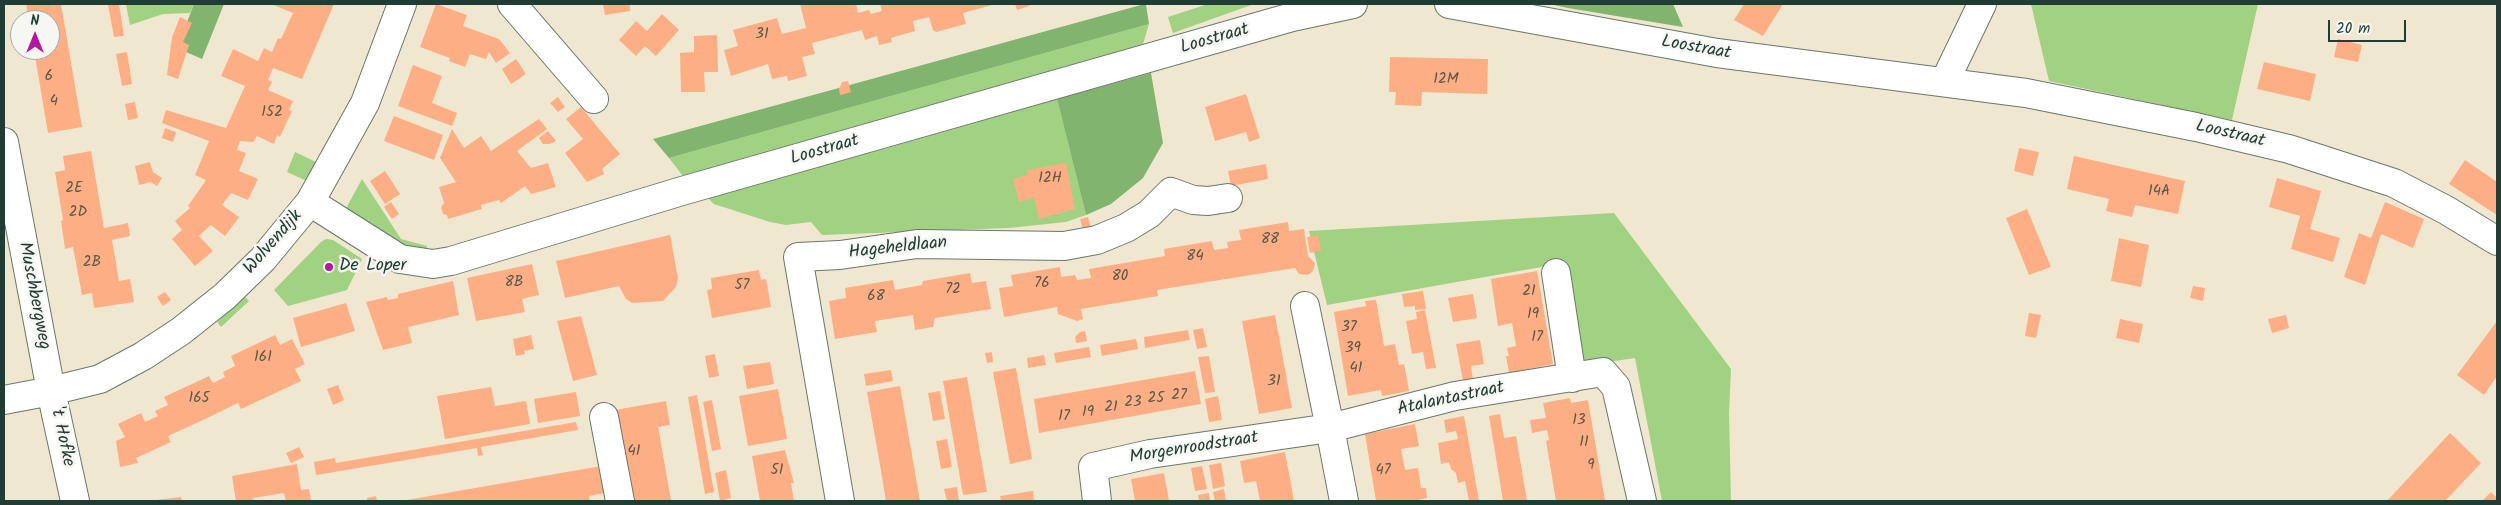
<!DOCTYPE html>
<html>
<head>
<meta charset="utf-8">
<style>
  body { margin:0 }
  #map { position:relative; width:2501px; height:505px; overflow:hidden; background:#f0e7d0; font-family:Kalam,sans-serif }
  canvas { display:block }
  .frame { position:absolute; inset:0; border:5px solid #1f3d34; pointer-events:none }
  .north { position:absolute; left:10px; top:10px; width:50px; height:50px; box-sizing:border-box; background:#f6f6f2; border:1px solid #a0aca6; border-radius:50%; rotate:0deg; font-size:14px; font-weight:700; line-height:20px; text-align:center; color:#1f3d34 }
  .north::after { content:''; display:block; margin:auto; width:18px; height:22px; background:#b5179e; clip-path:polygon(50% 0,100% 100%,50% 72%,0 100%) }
  .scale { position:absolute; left:2328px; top:20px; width:78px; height:22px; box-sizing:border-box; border:2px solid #1f3d34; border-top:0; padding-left:6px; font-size:15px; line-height:18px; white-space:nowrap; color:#1f3d34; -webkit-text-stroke:4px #f6f6f2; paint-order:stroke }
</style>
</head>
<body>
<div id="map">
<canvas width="2501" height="505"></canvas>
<div class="frame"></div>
<div class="north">N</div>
<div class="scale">20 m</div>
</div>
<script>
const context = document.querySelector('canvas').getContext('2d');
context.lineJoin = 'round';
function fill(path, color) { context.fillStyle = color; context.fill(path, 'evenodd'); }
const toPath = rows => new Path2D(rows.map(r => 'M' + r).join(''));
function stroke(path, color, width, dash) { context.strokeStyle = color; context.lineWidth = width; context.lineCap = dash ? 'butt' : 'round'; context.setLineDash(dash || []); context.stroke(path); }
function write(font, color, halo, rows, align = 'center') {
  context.font = font + ' Kalam,sans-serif'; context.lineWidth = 5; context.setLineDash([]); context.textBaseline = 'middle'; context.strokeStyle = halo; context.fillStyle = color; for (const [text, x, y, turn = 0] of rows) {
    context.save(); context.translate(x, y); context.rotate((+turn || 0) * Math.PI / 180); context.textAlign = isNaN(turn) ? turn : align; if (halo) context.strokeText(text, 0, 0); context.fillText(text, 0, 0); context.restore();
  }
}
fill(toPath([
  [126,4,194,4,190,13,163,14,130,25],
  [1208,4,1254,4,1173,33,1168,17],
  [2031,4,2258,4,2232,120,2049,81],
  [1149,24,1143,44,683,176,669,158],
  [1057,99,1086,215,1066,222,1009,228,822,235,811,222,786,225,770,222,714,204,704,194,884,149],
  [295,152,316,162,307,181,287,172],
  [362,179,401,239,427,246,426,251,403,247,344,212],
  [1614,213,1731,369,1729,413,1731,501,1662,501,1635,358,1581,366,1564,263,1327,305,1309,231],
  [326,239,333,240,362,259,347,290,288,306,274,290,321,242],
  [245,297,249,301,221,327,217,322]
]), '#a0d281');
fill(toPath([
  [194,4,224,4,202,59,177,48],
  [1549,4,1673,4,1683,27,1568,8],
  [1141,5,1146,5,1149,24,669,158,653,139],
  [1151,73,1163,143,1143,178,1111,204,1086,215,1057,99]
]), '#80b46f');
fill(toPath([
  [26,4,61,4,82,127,48,133,34,50,50,50,50,20,29,20],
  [119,4,124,36,114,37,108,5],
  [271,4,334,4,302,79,273,68,268,80,272,82,268,90,293,101,289,110,292,111,280,137,277,135,274,144,257,136,253,142,240,141,237,150,246,153,239,171,258,179,248,200,231,193,222,205,239,217,225,236,211,225,199,236,213,251,195,266,172,239,182,230,175,221,190,208,188,206,206,180,195,175,209,141,162,123,166,110,226,128,245,86,221,76,233,49,258,61,264,48,272,52,278,38,281,39,293,13],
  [436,4,467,15,463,26,499,39,510,53,496,63,489,52,486,59,470,54,465,67,449,61,450,58,420,47],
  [603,4,630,4,630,11,605,15],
  [800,4,856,4,858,13,869,10,871,14,882,11,880,4,996,4,963,13,966,24,936,32,933,30,929,17,913,21,915,31,891,38,892,42,879,45,877,36,865,40,862,30,812,43,815,54,802,57,807,76,788,81,787,76,772,79,768,64,731,76,724,50,738,46,733,30,777,18,782,34,806,28],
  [1015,4,1029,4,1029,6,1017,10],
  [1744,4,1783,4,1763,36,1734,20],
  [662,14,679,30,656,56,645,46,636,56,619,40,636,21,647,31],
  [180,17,192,23,183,42,189,45,178,79,167,75,172,37],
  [717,35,718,72,704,72,705,92,681,92,680,53,694,52,694,36],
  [2338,39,2362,45,2358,62,2334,57],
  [127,52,132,84,122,86,116,54],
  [1390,57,1488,59,1487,94,1422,92,1421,106,1395,105,1396,92,1389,92],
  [516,59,526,74,511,84,502,69],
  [2264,62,2316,74,2310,101,2257,89],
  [413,65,442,76,432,103,457,113,452,126,398,106],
  [848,81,851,92,840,95,839,89,842,82],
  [1246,94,1260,138,1249,142,1246,132,1215,141,1205,107],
  [558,97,565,107,558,112,550,103],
  [135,102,138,118,128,120,125,104],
  [581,107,620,154,602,169,604,174,587,182,565,153,583,139,566,119],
  [394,116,443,135,434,160,384,141],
  [539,119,547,129,517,151,531,168,548,163,556,187,531,194,525,186,501,203,499,200,481,205,482,209,448,219,447,215,443,214,441,207,444,203,439,187,456,182,440,158,452,129,464,148,481,136,491,151],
  [165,128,176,132,173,142,162,138],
  [548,131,556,141,550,144,543,144,539,138],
  [2019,148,2039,152,2033,176,2014,171],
  [91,151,104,228,128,223,130,236,112,240,119,281,130,279,134,302,94,308,92,293,82,295,73,247,65,249,61,221,63,220,55,172,65,170,63,156],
  [2074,156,2185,181,2178,214,2135,205,2132,217,2106,211,2109,199,2067,189],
  [2465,160,2497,182,2497,215,2449,184],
  [150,162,153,172,162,178,157,186,151,182,139,185,135,166],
  [1066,163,1075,209,1039,219,1034,198,1019,202,1013,179,1028,175,1027,170],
  [1266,164,1268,179,1231,186,1228,171],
  [385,171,400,194,385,204,370,181],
  [2277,178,2321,191,2310,229,2340,238,2333,262,2291,249,2300,216,2269,207],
  [391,202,399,214,392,219,384,207],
  [2385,202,2424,219,2413,248,2381,234,2365,285,2344,277,2359,233,2371,238],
  [2027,209,2051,267,2029,275,2006,218],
  [1088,217,1091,228,1083,230,1080,219],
  [1288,222,1289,231,1304,229,1308,256,1315,263,1313,271,1308,275,1299,274,1295,268,1157,290,1158,296,1081,309,1083,319,1077,321,1058,314,1057,307,1004,317,999,288,1013,286,1011,275,1060,267,1061,277,1075,275,1077,280,1091,278,1089,269,1165,256,1164,249,1212,241,1214,250,1228,248,1227,242,1241,240,1239,230],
  [670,235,678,278,676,287,663,301,632,303,626,299,619,286,565,298,556,261],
  [1318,235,1321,251,1310,253,1307,237],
  [2119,238,2149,245,2141,287,2111,281],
  [532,264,539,295,522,299,525,312,476,321,467,278],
  [759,270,761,280,766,279,771,307,712,318,707,290,712,289,711,278],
  [1537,271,1553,364,1509,373,1506,356,1509,356,1507,348,1516,346,1512,323,1498,326,1491,279],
  [970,273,972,283,986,281,991,309,935,318,933,327,915,330,913,315,875,321,877,332,835,339,829,301,846,298,845,288,893,280,895,290,922,285,923,281],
  [453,281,459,315,408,327,412,343,383,350,366,302,387,297,388,300,398,298,398,294],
  [2193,286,2205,288,2203,301,2190,298],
  [1423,291,1426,309,1415,310,1415,306,1404,307,1402,294],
  [165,292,171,300,163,306,157,297],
  [1473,294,1477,318,1453,322,1448,298],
  [1376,300,1384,346,1395,344,1399,365,1404,364,1409,391,1382,396,1381,390,1348,396,1334,312,1366,306,1365,301],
  [346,303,355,331,301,347,293,318],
  [1425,310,1436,368,1426,369,1423,352,1412,354,1406,321,1417,319,1416,312],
  [2029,313,2041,315,2036,338,2025,336],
  [1275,315,1292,408,1259,414,1242,321],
  [2286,315,2289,328,2272,333,2268,319],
  [581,316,597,375,573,381,557,321],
  [2120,319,2143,324,2139,343,2116,338],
  [2497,321,2497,376,2484,395,2457,375],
  [1203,328,1207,347,1197,349,1193,330],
  [1188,330,1190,340,1145,348,1144,337],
  [1085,331,1087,341,1076,343,1075,337,1080,332],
  [275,335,280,345,292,339,305,364,295,369,301,381,241,409,238,403,203,420,168,436,171,442,136,458,138,463,120,467,116,441,125,437,118,424,141,413,145,422,158,416,155,411,168,405,164,397,209,376,213,383,225,377,223,372,235,366,231,356],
  [531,335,534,349,524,351,525,354,516,356,513,339],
  [1136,339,1138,349,1102,356,1100,345],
  [1480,340,1484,364,1471,366,1473,380,1463,381,1456,344],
  [1089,347,1091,357,1056,363,1054,353],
  [992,352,993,362,987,363,985,353],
  [715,354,719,376,709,378,705,356],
  [1044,355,1046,365,1028,368,1027,358],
  [1209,356,1215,392,1205,393,1198,357],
  [770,362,774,384,747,389,743,366],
  [1016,368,1032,459,1010,464,993,372],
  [891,370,893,381,866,386,864,374],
  [1195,371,1201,404,1039,433,1034,399],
  [967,377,987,492,963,495,943,381],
  [338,385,344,400,333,405,327,389],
  [900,386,917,484,920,501,886,501,880,465,867,392],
  [491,387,495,406,526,401,530,424,445,439,437,396],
  [778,389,787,439,748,446,739,396],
  [940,391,945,419,933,421,928,393],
  [576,392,580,416,538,423,534,399],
  [697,395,714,492,705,494,688,397],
  [1218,396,1222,420,1209,422,1205,399],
  [1570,398,1571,403,1588,400,1605,501,1556,501,1546,441,1549,440,1547,430,1532,433,1530,420,1546,418,1543,403],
  [712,400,721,449,712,451,703,402],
  [666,401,670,425,658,427,671,500,631,501,615,410],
  [1500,414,1504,438,1516,436,1527,501,1503,501,1489,416],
  [1464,416,1468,438,1479,501,1469,501,1465,481,1458,483,1456,473,1451,469,1449,462,1441,464,1438,443,1458,439,1456,431,1446,433,1444,420],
  [576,422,578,430,481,447,483,455,478,456,477,448,316,475,314,462,335,458,336,463],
  [1415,424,1419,446,1401,449,1405,470,1418,468,1421,488,1426,488,1427,498,1411,501,1376,501,1365,434],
  [2450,433,2481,463,2445,501,2387,501],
  [947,439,952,467,941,469,936,441],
  [299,447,304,457,291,463,286,453],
  [785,450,794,483,791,483,794,501,760,501,752,456],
  [1285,452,1294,501,1260,501,1256,481,1244,483,1240,461],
  [1221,463,1225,486,1213,489,1209,465],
  [297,464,301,490,309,489,311,501,286,501,284,493,253,498,254,501,236,501,232,476],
  [601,466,605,493,589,496,590,501,401,501],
  [1202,466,1207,489,1195,491,1191,468],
  [726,470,731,498,720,501,715,473],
  [1164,473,1169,501,1135,501,1131,479],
  [957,487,959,501,947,501,944,489],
  [1224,489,1226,501,1215,501,1213,492],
  [1033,491,1034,501,1001,501,1000,496],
  [2491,492,2497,498,2497,501,2482,501],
  [1209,493,1210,501,1199,501,1198,495],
  [376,496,377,501,367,501,367,498],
  [181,497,182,501,156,501,156,500]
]), '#feae85');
const minor = toPath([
  [512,4,594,99],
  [1449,4,1717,53,2026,93,2196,127,2289,149,2394,183,2446,210,2497,241],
  [1945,81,1982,4],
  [4,142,51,391,75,501],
  [310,202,400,259,433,264,451,261,682,191,1292,17,1353,4],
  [1556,273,1572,378],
  [1305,306,1330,428,1455,396,1603,372,1616,387,1642,501],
  [4,400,51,391,100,379,143,356,181,331,225,296,263,259,310,202,365,103,402,4],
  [604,417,620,501],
  [840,501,798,257,840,255,917,244,1064,246,1097,240,1126,228,1149,214,1171,192,1193,200,1208,201,1228,198],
  [1097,501,1093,467,1150,454,1330,428,1344,501]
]);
stroke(minor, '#68786b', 30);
stroke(minor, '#fff', 28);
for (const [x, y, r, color] of [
  [329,267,5,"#b5179e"]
]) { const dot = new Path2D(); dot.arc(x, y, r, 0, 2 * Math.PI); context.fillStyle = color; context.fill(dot); stroke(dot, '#f6f6f2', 2); }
write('15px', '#575948', null, [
  ["31",762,35],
  ["6",49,77],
  ["12M",1446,80],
  ["4",54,102],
  ["152",272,113],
  ["12H",1050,179],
  ["2E",74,189],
  ["14A",2159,192],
  ["2D",78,213],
  ["88",1270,240],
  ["84",1195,257],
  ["2B",92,263],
  ["80",1120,277],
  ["8B",514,283],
  ["76",1042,284],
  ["57",742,286],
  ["72",953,290],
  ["21",1529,292],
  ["68",876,297],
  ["19",1533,315],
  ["37",1349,328],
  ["17",1537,338],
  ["39",1353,349],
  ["161",263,358],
  ["41",1356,369],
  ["31",1274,382],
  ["27",1179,396],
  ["165",199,399],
  ["25",1156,399],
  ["23",1133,403],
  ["21",1111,408],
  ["19",1088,413],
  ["17",1064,417],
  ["13",1579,421],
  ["11",1584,443],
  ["41",634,452],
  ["9",1591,466],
  ["51",777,471],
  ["47",1383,471]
]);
write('18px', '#1f3d34', '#f6f6f2', [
  ["Loostraat",1215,40,-16],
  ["Loostraat",1696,49,10],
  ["Loostraat",2230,135,13],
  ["Loostraat",825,151,-16],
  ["Wolvendijk",274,243,-49],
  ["Hageheldlaan",898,249,-6],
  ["Muschbergweg",33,296,79],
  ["Atalantastraat",1451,400,-12],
  ["'t Hofke",61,437,78],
  ["Morgenroodstraat",1194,449,-9]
]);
write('18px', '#1f3d34', '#f6f6f2', [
  ["De Loper",339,267]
], 'left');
</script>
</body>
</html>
